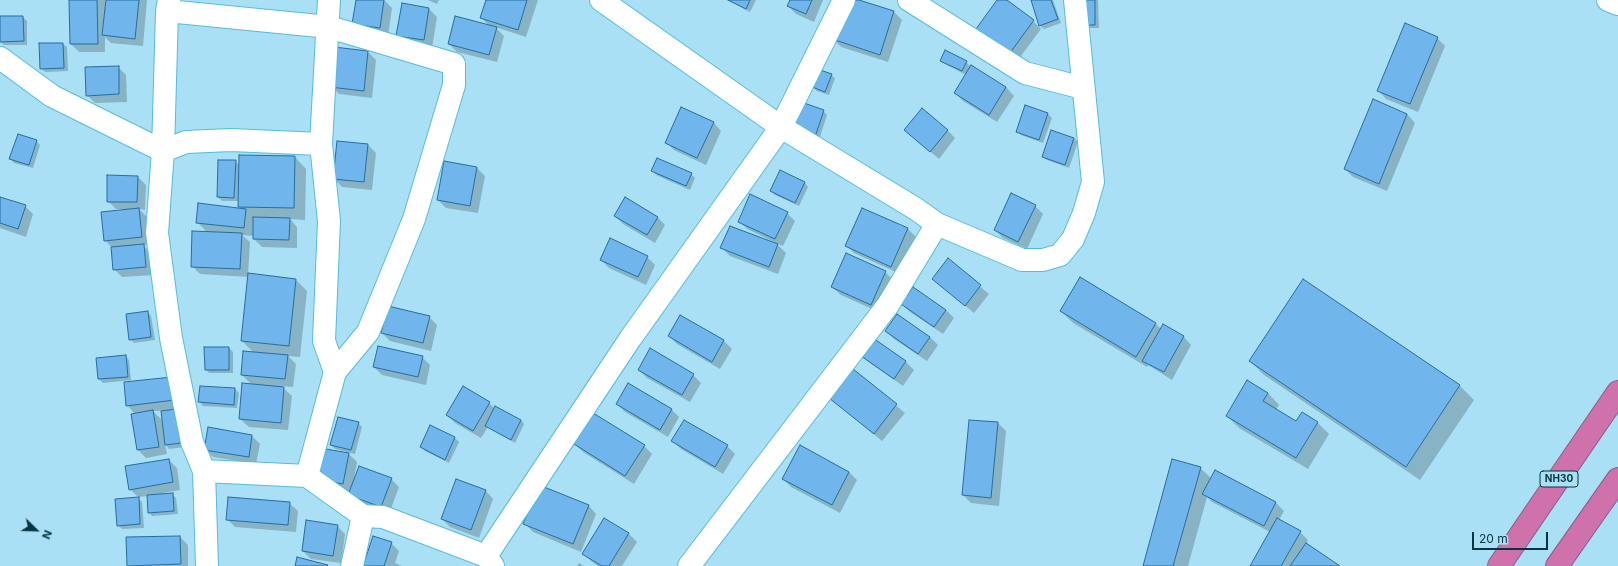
<!DOCTYPE html>
<html>
<head>
<meta charset="utf-8">
<style>
  body { margin:0 }
  #map { position:relative; width:1618px; height:566px; overflow:hidden; background:#a9e0f5; font-family:Inter,sans-serif }
  canvas { display:block }
  .north { position:absolute; left:16px; top:510px; width:40px; height:40px; -webkit-text-stroke:3px #a9e0f5; paint-order:stroke; rotate:113deg; font-size:11px; font-weight:700; line-height:16px; text-align:center; color:#063442 }
  .north::after { content:''; display:block; margin:auto; width:14px; height:18px; background:#063442; clip-path:polygon(50% 0,100% 100%,50% 72%,0 100%) }
  .scale { position:absolute; left:1472px; top:532px; width:76px; height:18px; box-sizing:border-box; border:2px solid #063442; border-top:0; padding-left:5px; font-size:12px; line-height:14px; white-space:nowrap; color:#063442; -webkit-text-stroke:3px #a9e0f5; paint-order:stroke }
</style>
</head>
<body>
<div id="map">
<canvas width="1618" height="566"></canvas>
<div class="north">N</div>
<div class="scale">20 m</div>
</div>
<script>
const context = document.querySelector('canvas').getContext('2d');
context.lineJoin = 'round';
function fill(path, color) { context.fillStyle = color; context.fill(path, 'evenodd'); }
const toPath = rows => new Path2D(rows.map(r => 'M' + r).join(''));
function stroke(path, color, width, dash) { context.strokeStyle = color; context.lineWidth = width; context.lineCap = dash ? 'butt' : 'round'; context.setLineDash(dash || []); context.stroke(path); }
function write(font, color, halo, rows, align = 'center') {
  context.font = font + ' Inter,sans-serif'; context.lineWidth = 3; context.setLineDash([]); context.textBaseline = 'middle'; context.strokeStyle = halo; context.fillStyle = color; for (const [text, x, y, turn = 0] of rows) {
    context.save(); context.translate(x, y); context.rotate((+turn || 0) * Math.PI / 180); context.textAlign = isNaN(turn) ? turn : align; if (halo) context.strokeText(text, 0, 0); context.fillText(text, 0, 0); context.restore();
  }
}
fill(toPath([
  [70,0,105,0,105,7,106,7,107,0,147,0,143,46,111,43,105,37,105,52,79,52,71,44],
  [357,0,384,0,392,8,388,36,361,32],
  [428,0,439,0,437,4],
  [487,0,538,0,526,37,495,27,504,36,497,62,457,52,449,44,490,27,481,17],
  [727,0,756,0,750,12],
  [791,0,823,0,814,22,796,14,788,6],
  [856,0,894,12,902,20,888,62,841,47,833,39],
  [998,0,1005,0,1033,21,1041,29,1018,60,986,37],
  [1032,0,1053,0,1061,23,1044,29,1042,27,1042,29],
  [1085,0,1098,0,1099,28,1089,28,1085,24],
  [429,9,437,17,432,48,405,43,397,35],
  [0,17,23,17,27,21,27,45,4,45,0,41],
  [1437,38,1445,46,1418,112,1386,99,1378,90],
  [63,44,67,47,68,71,45,72,41,68],
  [368,52,376,60,372,98,339,94,331,86],
  [941,60,966,62,971,67,1006,87,1014,96,997,122,963,101,955,93,966,75,945,64],
  [118,67,126,75,127,102,95,103,87,95],
  [831,75,835,78,829,95,817,91,813,87],
  [823,111,827,115,819,140,797,133],
  [1048,114,1052,118,1043,143,1021,135,1017,131],
  [1407,114,1415,123,1387,191,1353,177,1345,169],
  [713,122,721,131,706,165,674,150,666,142],
  [947,130,955,138,939,159,914,138],
  [1052,131,1074,138,1078,142,1069,168,1047,160,1043,157],
  [36,141,40,145,33,168,14,163,11,159],
  [368,145,376,153,372,190,342,187,334,179],
  [295,157,306,169,305,220,290,219,297,227,297,248,262,247,254,239,254,236,242,235,250,242,248,274,296,280,307,291,300,357,288,356,296,364,293,387,281,386,292,396,288,430,249,427,240,419,252,385,242,375,253,352,242,341,249,277,200,274,192,266,207,232,197,222,241,209,239,206,239,201,222,201,218,197,235,161,240,166],
  [477,168,485,176,478,213,446,208,438,200],
  [653,171,691,174,695,178,690,190,656,175],
  [780,172,805,183,808,187,799,206,775,195,771,191],
  [138,177,146,185,145,210,139,209,147,217,149,244,143,245,151,254,153,275,122,277,114,269,112,248,105,240,126,209,116,209,108,201],
  [0,198,25,206,33,214,26,237,0,228],
  [1035,206,1043,214,1027,249,1003,238,995,230],
  [863,209,908,229,916,237,900,274,854,253,846,245],
  [787,213,795,221,783,246,776,243,786,253,778,274,730,256,722,248,773,244,774,242,747,229,739,221],
  [615,216,657,217,665,225,655,243,623,224],
  [647,257,655,265,646,285,609,268,601,260],
  [948,260,989,294,974,313,933,279],
  [885,272,893,280,879,312,841,295,832,287],
  [1303,280,1460,386,1474,400,1420,480,1264,375,1250,361],
  [913,288,946,310,954,318,943,334,910,312,902,304],
  [1061,311,1155,323,1161,329,1183,336,1191,345,1172,380,1148,365,1147,367,1073,323],
  [147,312,151,316,155,340,134,343,130,339],
  [897,315,930,337,938,345,927,361,894,339,886,331],
  [681,316,724,341,732,349,720,369,677,344,669,336],
  [429,317,437,325,431,351,390,341,382,333],
  [873,340,906,362,914,370,903,386,870,363,862,355],
  [229,348,233,352,233,373,209,373,206,369],
  [125,356,129,360,131,380,103,383,99,379,98,359],
  [422,357,430,365,426,385,382,375,374,367],
  [639,370,693,375,701,383,690,402,647,378],
  [853,370,905,413,882,441,831,398],
  [172,378,185,447,169,449,165,444,167,454,146,458,138,450,132,414,135,414,127,405],
  [153,411,161,411,163,421],
  [235,389,239,393,237,408,203,406,200,402],
  [1268,393,1279,405,1276,410,1296,422,1317,422,1329,434,1308,469,1239,428,1227,416],
  [489,403,495,409,521,420,524,424,515,443,488,427,481,438,455,423,447,415],
  [617,404,671,409,679,417,668,437,625,412],
  [684,421,727,446,735,454,723,474,681,449,673,441],
  [970,421,998,423,1006,431,999,506,971,503,963,495],
  [358,423,362,427,355,454,335,449,331,445],
  [431,426,455,438,459,442,449,463,425,451,421,447],
  [209,429,252,436,260,444,256,464,213,457,205,449],
  [575,444,644,446,652,454,634,484,583,452],
  [349,454,357,462,354,479,391,479,399,487,389,514,357,503,350,492,324,487],
  [169,460,177,468,180,490,163,493,163,495,172,494,176,498,178,514,152,516,149,512,148,496,138,497,130,489],
  [1200,468,1212,479,1215,472,1276,503,1284,511,1279,520,1300,532,1308,540,1306,544,1338,566,1251,566,1270,532,1212,502,1207,497,1188,566,1144,566],
  [849,472,857,480,840,513,791,487,783,479],
  [485,490,493,499,479,538,450,527,442,519],
  [138,498,142,502,144,528,122,529,118,525],
  [289,503,298,511,296,532,235,527,227,519],
  [588,505,596,514,581,552,533,532,525,524],
  [604,519,629,534,637,542,622,566,598,566,591,561,583,553],
  [337,526,345,534,341,563,311,559,303,551],
  [180,537,188,545,188,566,128,565],
  [391,543,399,551,395,563,402,566,364,566],
  [579,563,584,566,577,566]
]), '#0003');
const building = toPath([
  [69,0,97,0,98,44,70,44,69,0],
  [106,0,139,0,135,39,102,35,106,0],
  [356,0,384,0,380,28,352,24,356,0],
  [486,0,527,0,518,30,480,18,486,0],
  [728,0,750,0,746,9,728,0],
  [790,0,812,0,806,14,787,6,790,0],
  [845,0,859,0,894,11,880,55,832,39,845,0],
  [997,0,1007,0,1034,20,1010,53,976,29,997,0],
  [1031,0,1051,0,1058,19,1039,26,1031,0],
  [1084,0,1095,0,1095,25,1084,25,1084,0],
  [402,3,429,8,424,40,396,36,402,3],
  [0,16,23,16,24,41,0,42,0,16],
  [455,16,497,27,489,55,448,44,455,16],
  [1405,23,1438,37,1410,104,1377,91,1405,23],
  [39,43,63,43,64,68,40,69,39,43],
  [334,47,368,51,364,91,330,87,334,47],
  [945,50,967,61,962,71,940,61,945,50],
  [971,65,1006,87,989,115,954,93,971,65],
  [119,66,119,94,86,96,85,67,119,66],
  [817,69,832,74,825,92,812,87,817,69],
  [1373,99,1407,114,1379,184,1344,169,1373,99],
  [801,102,824,110,815,137,792,129,801,102],
  [1025,105,1048,113,1039,140,1016,132,1025,105],
  [681,107,714,122,697,158,665,143,681,107],
  [922,108,948,130,930,152,904,130,922,108],
  [1051,130,1074,138,1065,165,1042,157,1051,130],
  [18,134,37,140,29,165,9,159,18,134],
  [337,141,368,144,364,182,333,179,337,141],
  [239,155,295,156,294,208,238,207,239,155],
  [657,158,692,173,686,186,651,171,657,158],
  [218,160,236,160,234,198,217,197,218,160],
  [444,161,477,167,470,206,437,200,444,161],
  [780,170,805,182,795,203,770,191,780,170],
  [107,175,138,176,137,202,107,202,107,175],
  [1011,193,1036,205,1018,242,994,230,1011,193],
  [750,194,788,212,775,239,738,222,750,194],
  [0,197,26,205,18,229,0,223,0,197],
  [625,197,658,217,647,235,614,216,625,197],
  [198,203,246,209,244,228,196,223,198,203],
  [139,208,142,237,104,241,101,212,139,208],
  [862,208,908,228,891,267,845,246,862,208],
  [253,217,290,218,289,240,253,239,253,217],
  [730,226,778,244,769,267,720,248,730,226],
  [192,231,242,233,240,269,191,267,192,231],
  [610,238,648,256,638,277,600,260,610,238],
  [144,244,146,267,113,270,111,247,144,244],
  [846,253,886,271,871,305,831,287,846,253],
  [948,258,981,285,965,306,932,279,948,258],
  [248,273,296,279,289,346,241,341,248,273],
  [1080,277,1156,323,1136,357,1060,311,1080,277],
  [1303,279,1460,385,1406,467,1249,361,1303,279],
  [913,287,946,310,934,327,901,304,913,287],
  [388,306,430,316,423,343,381,333,388,306],
  [148,311,151,337,129,340,126,314,148,311],
  [897,314,930,337,918,354,885,331,897,314],
  [680,315,724,340,712,362,668,336,680,315],
  [1163,324,1184,336,1164,372,1142,361,1163,324],
  [873,338,906,361,894,379,861,356,873,338],
  [378,346,423,356,418,377,373,367,378,346],
  [204,347,229,347,229,370,205,370,204,347],
  [650,348,694,374,682,395,638,370,650,348],
  [243,351,288,355,285,379,241,375,243,351],
  [126,355,128,377,98,379,96,358,126,355],
  [853,369,897,404,874,434,829,398,853,369],
  [172,377,175,400,126,406,124,382,172,377],
  [1247,380,1268,393,1263,401,1296,421,1302,412,1318,422,1296,458,1226,416,1247,380],
  [242,383,284,387,281,423,239,419,242,383],
  [628,383,672,409,660,430,616,404,628,383],
  [200,386,235,388,234,405,198,402,200,386],
  [463,386,490,402,473,431,446,415,463,386],
  [495,406,521,420,511,440,485,426,495,406],
  [177,409,181,443,165,445,161,411,177,409],
  [153,410,159,447,137,450,131,414,153,410],
  [593,413,645,445,625,476,574,444,593,413],
  [338,417,359,422,351,450,330,445,338,417],
  [684,420,728,445,715,467,671,441,684,420],
  [969,420,998,422,991,498,962,495,969,420],
  [430,425,455,437,445,460,420,447,430,425],
  [208,427,252,435,249,457,204,450,208,427],
  [800,445,849,472,832,505,782,479,800,445],
  [320,448,349,453,343,484,315,479,320,448],
  [169,459,173,482,129,490,125,466,169,459],
  [1172,459,1201,467,1173,566,1143,566,1172,459],
  [359,466,392,478,381,507,348,495,359,466],
  [1215,470,1276,502,1264,526,1202,494,1215,470],
  [456,479,486,490,471,530,441,519,456,479],
  [539,485,589,505,573,544,523,524,539,485],
  [173,493,174,511,148,513,147,495,173,493],
  [139,497,140,524,117,526,115,499,139,497],
  [228,497,290,502,288,525,226,520,228,497],
  [604,518,629,533,609,566,602,566,582,554,604,518],
  [1277,518,1301,531,1281,566,1250,566,1277,518],
  [306,520,338,525,333,556,302,551,306,520],
  [180,536,181,564,127,566,126,537,180,536],
  [373,536,392,542,384,566,363,566,373,536],
  [1306,543,1340,566,1290,566,1306,543],
  [297,557,328,565,327,566,295,566,297,557]
]);
fill(building, '#70b6ec');
stroke(building, '#256d9f', 1);
const street = toPath([
  [169,0,167,11,163,151,186,142,231,140,321,144],
  [329,0,321,144,329,221,324,341,335,372],
  [601,0,781,127,916,209,937,224,1022,260,1043,260,1060,255,1073,239,1084,213,1093,182,1075,0],
  [909,0,1025,73,1083,88],
  [1608,0,1618,4],
  [167,11,329,27,454,64,454,85,414,219,368,332,335,372,307,476],
  [0,58,52,96,163,151,157,233,171,338,192,442,204,471,207,566],
  [204,471,307,476,363,516,383,517,486,556,493,566],
  [486,556,630,339,781,127,844,0],
  [352,566,363,516],
  [689,566,888,305,937,224]
]);
const highway = toPath([
  [1499,566,1618,392],
  [1557,566,1618,479]
]);
stroke(street, '#56bbde', 24);
stroke(highway, '#895c87', 24);
stroke(street, '#fff', 22);
stroke(highway, '#cf72ac', 22);
for (const [x, y, w] of [
  [1559,479,38]
]) { const box = new Path2D(); box.roundRect(x - w / 2, y - 8, w, 16, 3); context.fillStyle = '#a9e0f5'; context.fill(box); stroke(box, '#063442', 1); }
write('bold 10px', '#063442', null, [
  ["NH30",1559,479]
]);
</script>
</body>
</html>
